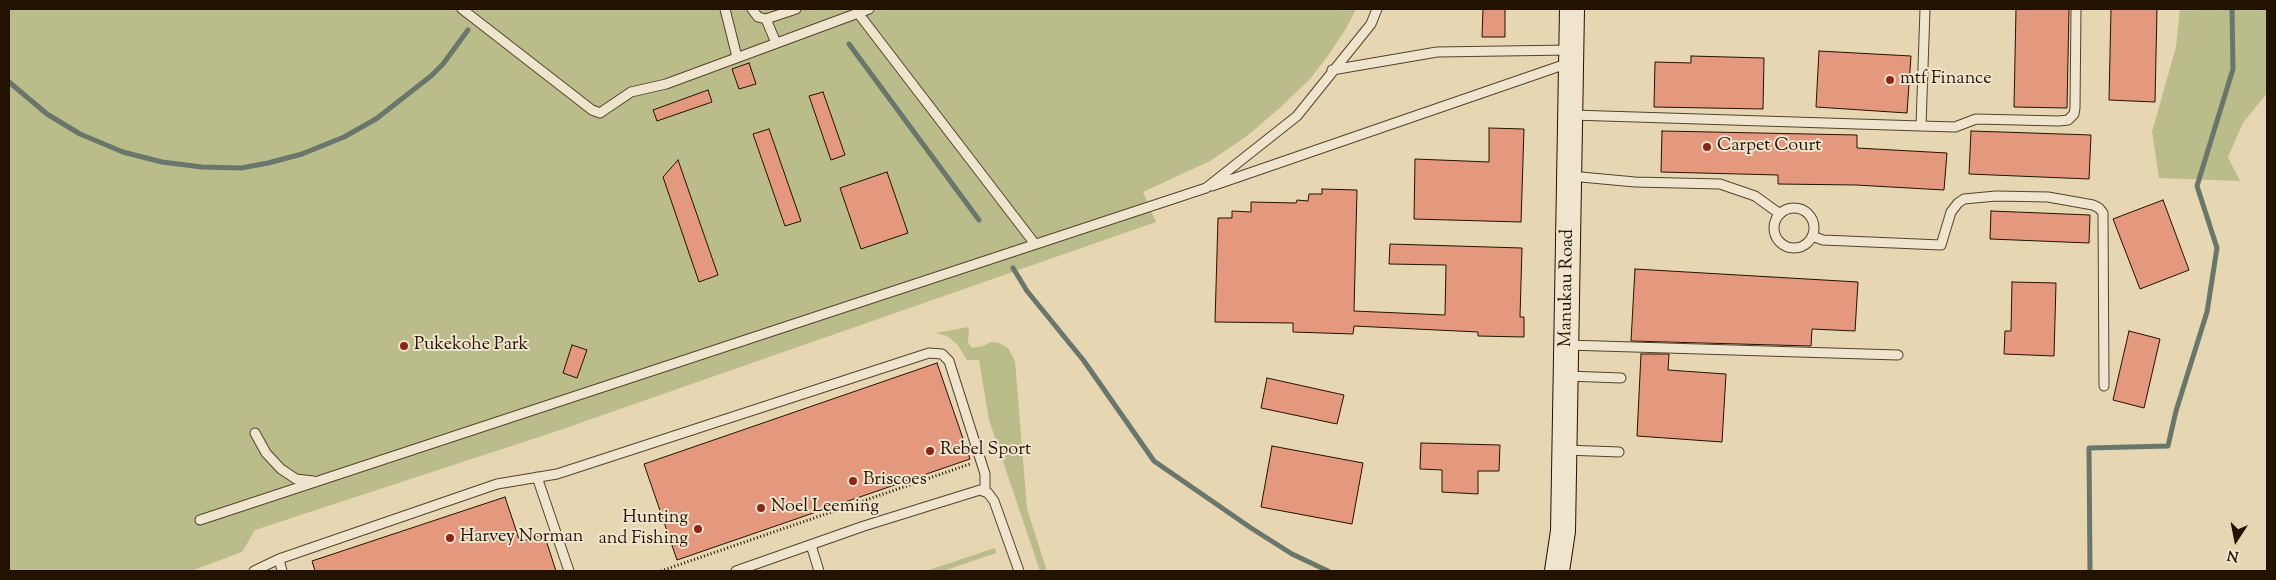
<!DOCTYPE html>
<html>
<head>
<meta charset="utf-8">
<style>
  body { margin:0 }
  #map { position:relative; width:2276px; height:580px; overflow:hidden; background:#e6d6b2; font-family:"Sorts Mill Goudy",serif }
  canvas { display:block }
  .frame { position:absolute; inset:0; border:10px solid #231200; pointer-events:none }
  .north { position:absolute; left:2211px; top:515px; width:50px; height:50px; -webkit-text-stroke:4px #efe4cd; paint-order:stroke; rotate:191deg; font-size:14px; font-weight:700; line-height:20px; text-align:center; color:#231200 }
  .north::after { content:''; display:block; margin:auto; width:18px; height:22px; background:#231200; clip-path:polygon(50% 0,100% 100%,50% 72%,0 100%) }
</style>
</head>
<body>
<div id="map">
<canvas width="2276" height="580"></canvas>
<div class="frame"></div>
<div class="north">N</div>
</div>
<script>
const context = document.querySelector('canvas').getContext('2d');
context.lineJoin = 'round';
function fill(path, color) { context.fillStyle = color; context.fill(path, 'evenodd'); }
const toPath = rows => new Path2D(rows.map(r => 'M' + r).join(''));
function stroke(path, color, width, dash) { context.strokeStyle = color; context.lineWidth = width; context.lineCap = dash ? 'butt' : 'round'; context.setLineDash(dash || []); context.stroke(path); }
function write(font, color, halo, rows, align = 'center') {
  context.font = font + ' "Sorts Mill Goudy",serif'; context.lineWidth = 4; context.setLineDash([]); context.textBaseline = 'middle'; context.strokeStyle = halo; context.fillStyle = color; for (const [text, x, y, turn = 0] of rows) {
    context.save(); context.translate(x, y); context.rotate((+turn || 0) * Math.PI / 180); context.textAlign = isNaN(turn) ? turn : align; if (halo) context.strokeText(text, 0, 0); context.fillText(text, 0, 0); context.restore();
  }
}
fill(toPath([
  [9,9,1356,9,1347,27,1327,57,1310,79,1282,106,1247,136,1210,161,1143,192,1156,222,557,431,255,530,242,552,191,571,9,571],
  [2180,9,2267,9,2267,93,2243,123,2228,157,2240,181,2159,178,2152,132,2176,47],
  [969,327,968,343,972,348,983,346,991,342,999,343,1008,348,1015,361,1027,509,1047,571,1040,571,989,420,979,360,967,360,957,344,947,336,936,333],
  [995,548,996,553,943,571,926,571]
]), '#babc89');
stroke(toPath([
  [849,44,979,220],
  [9,82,47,114,80,134,123,152,162,162,202,167,241,168,268,163,302,154,344,137,376,119,431,76,443,64,468,30],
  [1013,268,1027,291,1084,361,1154,461,1251,528,1292,554,1328,571],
  [2090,571,2089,448,2168,446,2176,411,2207,312,2217,248,2197,186,2233,69,2232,9]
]), '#69766b', 5);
const building = toPath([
  [1483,9,1505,9,1505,37,1482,37,1483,9],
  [2016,9,2069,9,2067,108,2014,107,2016,9],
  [2111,9,2157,9,2155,102,2109,100,2111,9],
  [1819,51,1911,56,1907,113,1816,107,1819,51],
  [1691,56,1764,58,1763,109,1654,107,1655,62,1691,63,1691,56],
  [749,63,756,84,739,89,732,69,749,63],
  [708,90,712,102,657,121,653,110,708,90],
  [823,92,845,155,831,160,809,96,823,92],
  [1489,128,1524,129,1521,222,1414,219,1415,159,1489,162,1489,128],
  [769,129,801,221,785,226,753,134,769,129],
  [1662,131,1857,135,1857,148,1947,153,1944,190,1856,185,1778,184,1778,175,1661,172,1662,131],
  [1971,131,2091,135,2089,179,1969,174,1971,131],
  [678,160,718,275,699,282,663,177,678,160],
  [887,172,908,233,861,249,840,188,887,172],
  [1322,189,1357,190,1354,311,1445,315,1446,265,1389,264,1390,244,1522,248,1520,317,1524,317,1524,337,1478,336,1478,332,1354,326,1353,334,1293,332,1293,323,1215,322,1218,218,1232,218,1232,211,1251,212,1251,202,1296,203,1297,200,1308,201,1309,194,1322,194,1322,189],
  [2163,200,2189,270,2140,289,2113,219,2163,200],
  [1991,211,2090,215,2089,243,1990,239,1991,211],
  [1635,269,1858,282,1855,331,1812,329,1811,346,1631,341,1635,269],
  [2012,282,2056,283,2054,356,2004,354,2005,331,2011,331,2012,282],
  [2129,331,2160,339,2144,408,2113,400,2129,331],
  [572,345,587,350,577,378,563,373,572,345],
  [1641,354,1669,354,1668,370,1726,374,1722,442,1637,436,1641,354],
  [937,363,970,459,677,560,644,464,937,363],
  [1267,378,1344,395,1337,424,1261,408,1267,378],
  [1421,443,1500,445,1499,471,1478,471,1478,494,1442,492,1442,470,1420,469,1421,443],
  [1272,446,1363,463,1352,524,1261,507,1272,446],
  [505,497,520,542,544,534,556,571,315,571,312,561,505,497]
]);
fill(building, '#e4987d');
stroke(building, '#231200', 1);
const lane = toPath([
  [462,9,592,110,600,113,631,92,666,84,869,9],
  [725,9,737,57],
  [752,9,758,17,766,19,796,9],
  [858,13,1035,244],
  [766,19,776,43],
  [1332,70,1437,52,1570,50],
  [1572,115,1921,126,1925,9],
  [1921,126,1955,127,1976,119,2059,121,2068,120,2074,114,2075,108,2076,9],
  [1570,176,1635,182,1720,184,1755,196,1780,214],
  [1212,186,1569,63],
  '1774 228a20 20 0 1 1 40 0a20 20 0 1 1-40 0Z',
  [1812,236,1823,240,1941,245,1951,212,1958,203,1964,199,1996,196,2048,197,2093,205,2099,208,2103,213,2104,386],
  [1567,345,1898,355],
  [1567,376,1621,378],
  [255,433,266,453,281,469,296,479,313,481],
  [1565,450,1619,452],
  [537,477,569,571],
  [200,520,1206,188,1297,116,1371,24,1377,9],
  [811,545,819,571],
  [279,559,282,571],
  [254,571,279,559,497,484,557,474,929,353,942,354,949,361,985,474,985,491],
  [736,571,864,526,980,490,988,493,994,501,1019,571]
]);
const secondary = toPath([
  [1557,571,1563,531,1572,9]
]);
stroke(lane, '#54432c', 11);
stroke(secondary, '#231200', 26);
stroke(toPath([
  [661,571,970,464]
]), '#231200', 3, [1, 2.5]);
stroke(lane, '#efe4cd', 9);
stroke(secondary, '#efe4cd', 24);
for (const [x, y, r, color] of [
  [1890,80,5,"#8f2418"],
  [1707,147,5,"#8f2418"],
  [404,346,5,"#8f2418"],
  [930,451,5,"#8f2418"],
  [853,481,5,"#8f2418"],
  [761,508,5,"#8f2418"],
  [698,529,5,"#8f2418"],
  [450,538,5,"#8f2418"]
]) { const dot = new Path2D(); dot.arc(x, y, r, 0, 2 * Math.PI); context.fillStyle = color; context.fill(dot); stroke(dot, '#efe4cd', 2); }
write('18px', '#231200', '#efe4cd', [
  ["mtf Finance",1900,80],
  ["Carpet Court",1717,147],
  ["Pukekohe Park",414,346],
  ["Rebel Sport",940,451],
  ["Briscoes",863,481],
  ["Noel Leeming",771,508],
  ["Hunting",688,519,"right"],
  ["and Fishing",688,540,"right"],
  ["Harvey Norman",460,538]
], 'left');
write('18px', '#231200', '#efe4cd', [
  ["Manukau Road",1568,288,-89]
]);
</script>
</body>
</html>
